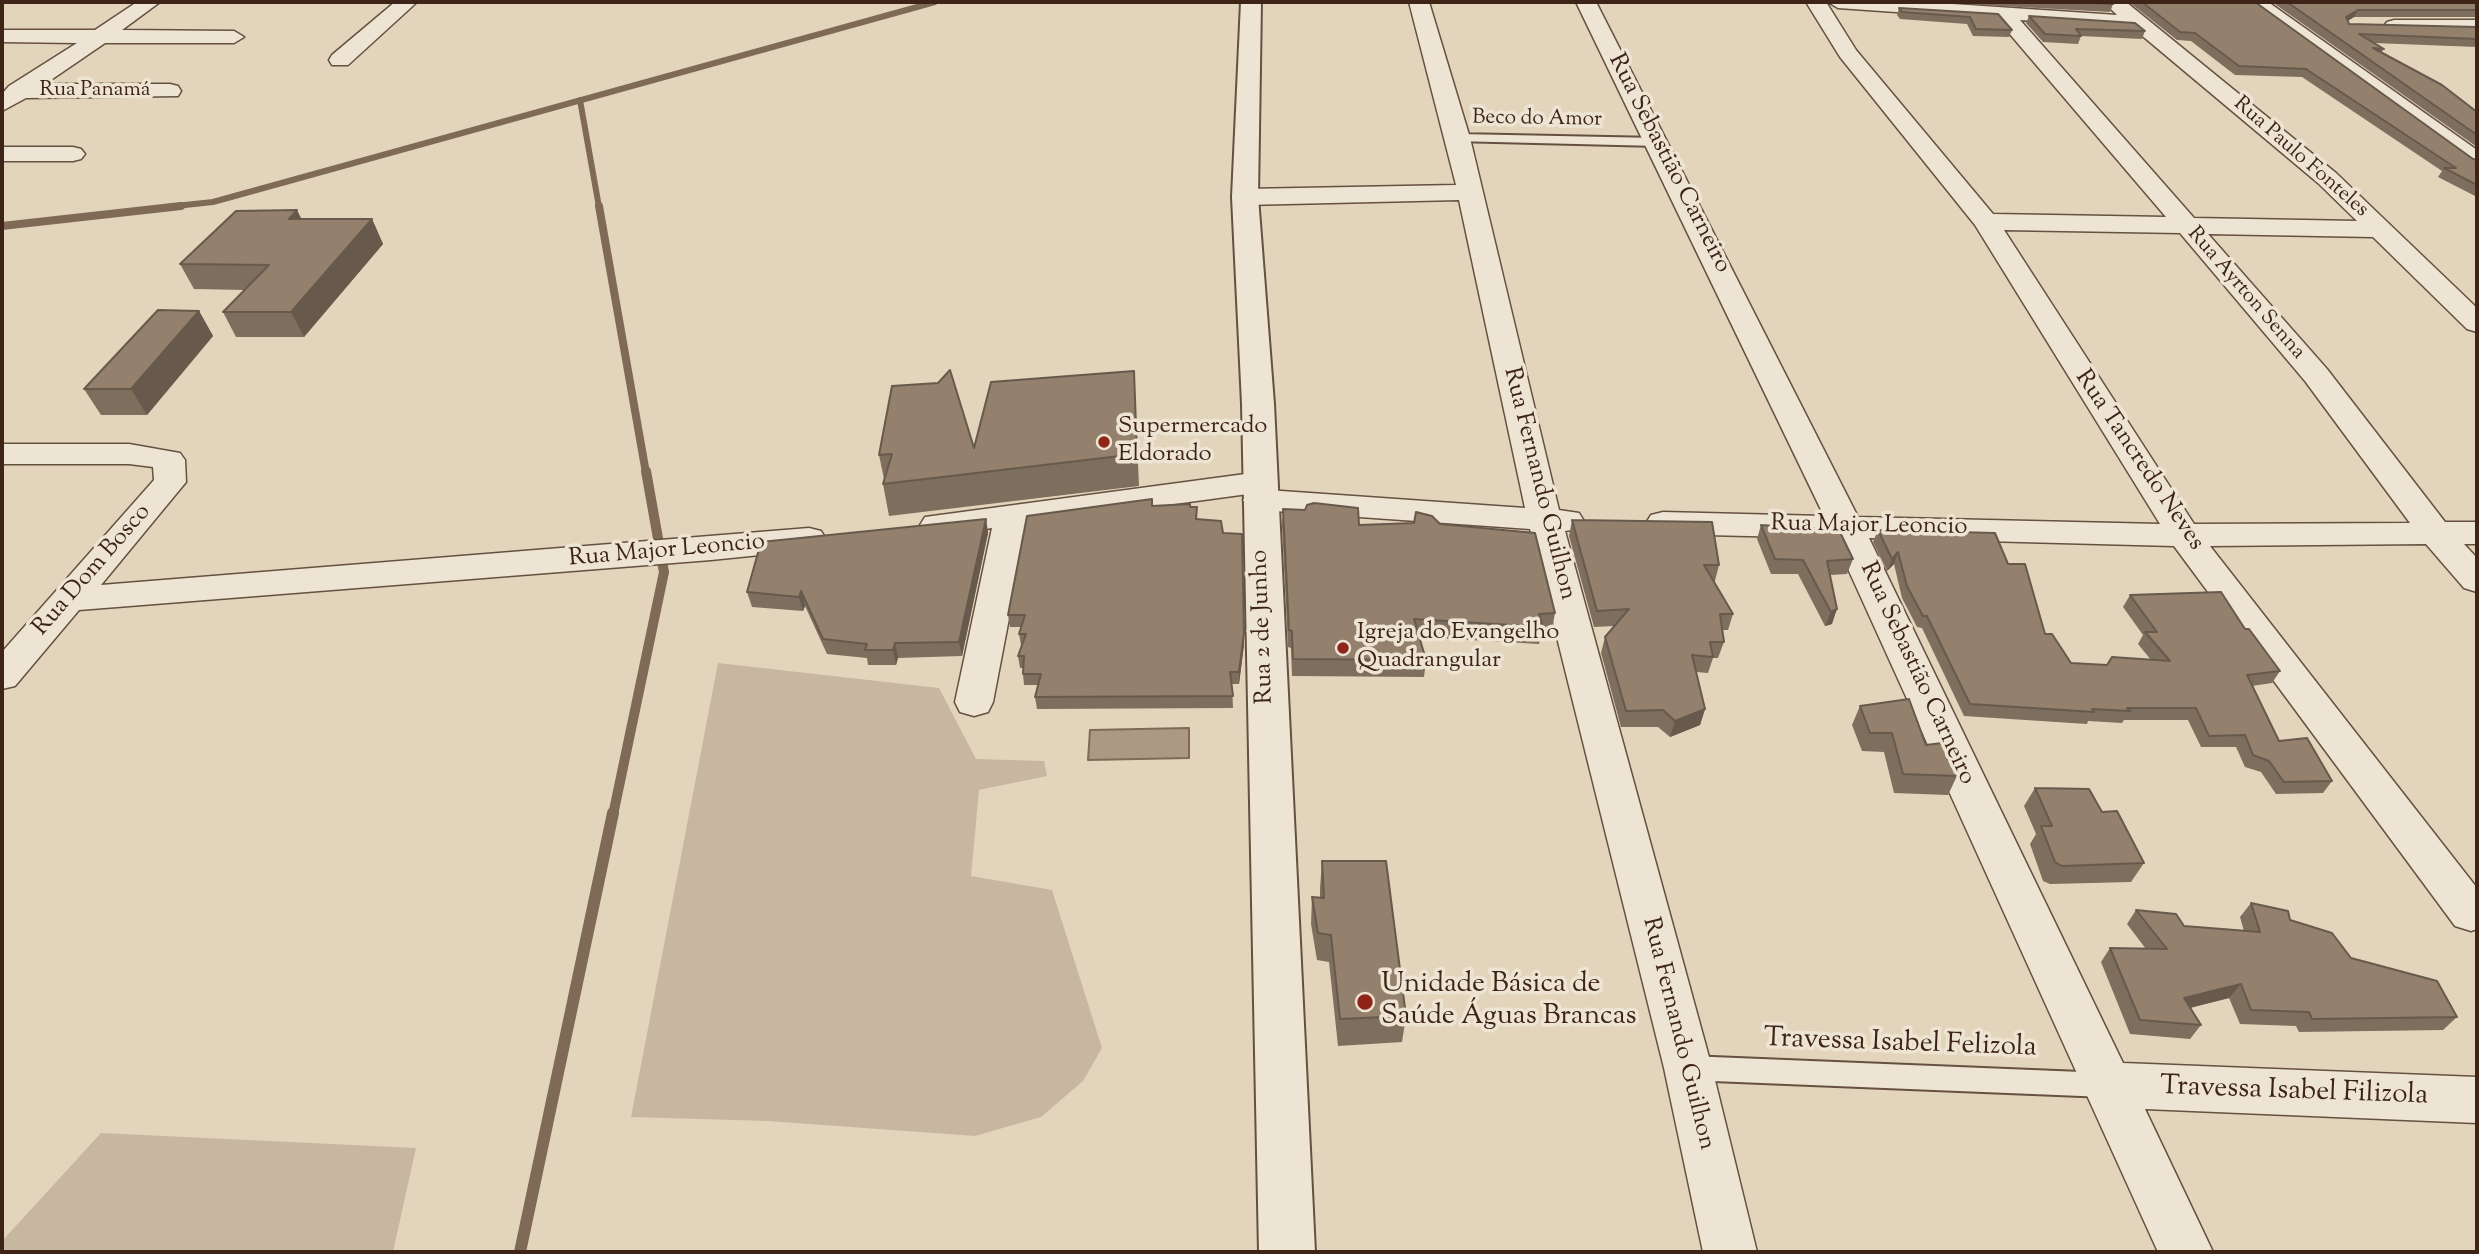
<!DOCTYPE html>
<html>
<head>
<meta charset="utf-8">
<style>
  body { margin:0 }
  #map { position:relative; width:2479px; height:1254px; overflow:hidden; background:#e3d5bc; font-family:"Sorts Mill Goudy",serif }
  canvas { display:block }
  .frame { position:absolute; inset:0; border:4px solid #3d2417; pointer-events:none }
</style>
</head>
<body>
<div id="map">
<canvas width="2479" height="1254"></canvas>
<div class="frame"></div>
</div>
<script>
const context = document.querySelector('canvas').getContext('2d');
context.lineJoin = 'round';
function fill(path, color) { context.fillStyle = color; context.fill(path, 'evenodd'); }
const toPath = rows => new Path2D(rows.map(r => 'M' + r).join(''));
function stroke(path, color, width, dash) { context.strokeStyle = color; context.lineWidth = width; context.lineCap = dash ? 'butt' : 'round'; context.setLineDash(dash || []); context.stroke(path); }
function write(font, color, halo, rows, align = 'center') {
  context.font = font + ' "Sorts Mill Goudy",serif'; context.lineWidth = 7; context.setLineDash([]); context.textBaseline = 'middle'; context.strokeStyle = halo; context.fillStyle = color; for (const [text, x, y, turn = 0] of rows) {
    context.save(); context.translate(x, y); context.rotate((+turn || 0) * Math.PI / 180); context.textAlign = isNaN(turn) ? turn : align; if (halo) context.strokeText(text, 0, 0); context.fillText(text, 0, 0); context.restore();
  }
}
fill(toPath([
  [718,663,939,688,976,759,1044,761,1047,776,979,790,971,876,1052,890,1102,1048,1083,1081,1041,1117,975,1136,768,1121,631,1117],
  [101,1133,416,1148,393,1252,2,1252,2,1241]
]), '#c7b7a0');
const water = toPath([
  [1189,728,1189,758,1088,760,1090,730,1189,728]
]);
fill(water, '#ab9984');
stroke(water, '#7f6a58', 2);
stroke(toPath([
  [580,100,599,207],
  [166,207,213,202,935,2]
]), '#7f6a58', 6);
stroke(toPath([
  [599,206,646,473],
  [2,226,181,206]
]), '#7f6a58', 8);
stroke(toPath([
  [613,815,664,572,646,471]
]), '#7f6a58', 10);
stroke(toPath([
  [520,1252,613,813]
]), '#7f6a58', 12);
const service = toPath([
  [1458,134,1658,138,1664,142,1658,146,1454,141,1454,135,1458,134],
  [1688,1056,2106,1073,2115,1077,2119,1085,2115,1093,2106,1097,1688,1080,1679,1076,1675,1068,1679,1060,1688,1056]
]);
const minor = toPath([
  [137,2,160,2,122,30,234,31,244,37,234,43,105,43,45,84,170,84,178,86,181,91,178,96,26,98,2,111,2,94,9,86,77,43,2,42,2,30,95,30,137,2],
  [395,2,417,2,348,65,332,65,329,60,332,55,395,2],
  [1409,2,1429,2,1470,138,1559,510,1579,513,1584,521,1579,529,1565,531,1712,1068,1757,1252,1703,1252,1664,1068,1530,529,1260,510,1248,507,1243,500,1248,494,1027,524,993,702,988,712,974,716,960,712,955,702,992,528,937,536,925,533,920,525,925,517,1260,472,1272,475,1276,482,1267,490,1525,508,1459,200,1245,205,1236,202,1232,197,1236,192,1245,189,1456,185,1409,2],
  [1576,2,1596,2,1858,517,2160,524,1975,225,1840,57,1806,2,1826,2,1856,50,1993,214,2166,217,1997,19,1838,8,1828,2,1923,2,2117,15,2104,2,2126,2,2336,173,2477,308,2477,332,2467,329,2373,237,2208,234,2327,369,2445,522,2477,522,2477,544,2464,544,2477,558,2477,592,2464,588,2426,544,2210,546,2477,888,2477,929,2471,931,2455,926,2174,546,1869,538,2123,1063,2477,1077,2477,1123,2145,1109,2213,1252,2158,1252,1834,538,1663,534,1651,531,1646,523,1651,515,1663,512,1824,516,1576,2],
  [2020,20,2133,28,2318,183,2357,221,2194,218,2020,20],
  [2004,230,2180,233,2305,381,2410,523,2194,524,2004,230],
  [2245,2,2268,2,2477,150,2477,168,2469,166,2245,2],
  [2394,20,2477,20,2477,32,2387,30,2384,26,2387,22,2394,20],
  [2,147,73,147,81,149,85,154,81,159,73,161,2,161,2,147],
  [2,444,129,444,180,453,185,460,186,482,101,585,809,528,821,531,826,539,821,547,809,550,711,560,79,610,15,686,2,689,2,652,154,480,153,467,129,464,2,464,2,444]
]);
const tertiary = toPath([
  [1241,2,1261,2,1258,197,1274,404,1315,1252,1259,1252,1242,404,1232,197,1241,2]
]);
stroke(service, '#665040', 4);
stroke(minor, '#665040', 3);
stroke(tertiary, '#665040', 4);
fill(service, '#ede4d3');
fill(minor, '#ede4d3');
fill(tertiary, '#ede4d3');
fill(toPath([
  [1929,2,2112,2,2113,4,2110,12],
  [2129,2,2255,2,2473,159,2477,160,2477,197,2438,177,2442,171,2302,77,2235,75,2191,41,2177,40],
  [2272,2,2477,2,2477,19,2477,17,2354,17,2348,21,2349,24,2477,27,2477,47,2374,43,2384,49,2381,53,2477,112,2477,147],
  [1899,8,1998,14,2012,30,2009,37,1973,36,1967,24,1900,19,1897,15],
  [2029,16,2145,31,2142,39,2081,36,2078,44,2043,42,2026,23],
  [301,219,372,219,383,244,304,337,236,337,223,312,245,290,194,289,180,264],
  [199,311,213,336,147,415,101,415,84,389],
  [1134,371,1139,486,889,516,883,484,884,479,879,455,974,448],
  [1152,499,1152,506,1190,504,1190,507,1198,519,1223,533,1244,644,1239,684,1232,684,1233,708,1037,709,1035,697,1038,685,1024,685,1023,674,1023,668,1020,668,1018,656,1022,645,1021,645,1019,634,1021,627,1010,627,1008,615],
  [1283,509,1359,525,1555,613,1552,629,1542,630,1539,644,1419,637,1426,660,1424,677,1292,676,1291,648,1288,647,1282,525],
  [986,519,988,533,962,656,898,658,896,665,868,665,867,658,827,654,805,606,803,611,752,607,747,592],
  [1572,520,1719,565,1715,581,1713,581,1733,614,1728,630,1722,630,1724,642,1718,658,1713,658,1708,673,1696,672,1705,709,1700,725,1670,737,1658,727,1621,727,1601,653,1605,637,1614,626,1594,627,1569,536],
  [1761,525,1853,559,1847,574,1830,575,1832,624,1825,626,1798,574,1771,574,1757,539],
  [1878,530,2008,564,2045,634,2071,663,2107,665,2151,660,2138,644,2143,635,2123,607,2130,595,2245,629,2280,671,2272,683,2252,686,2279,741,2332,781,2323,793,2276,794,2261,772,2245,767,2236,747,2201,747,2188,720,2124,720,2122,723,2088,721,2087,724,1964,716,1922,628,1917,627,1902,598,1894,564,1887,571,1873,542],
  [1860,706,1926,745,1957,776,1948,795,1894,793,1884,752,1862,751,1852,725],
  [2035,788,2102,812,2144,863,2131,882,2050,884,2043,881,2030,844,2036,834,2024,806],
  [1322,861,1406,1016,1402,1042,1338,1046,1329,962,1317,960,1311,924,1312,897,1320,898,1320,888],
  [2251,903,2290,920,2351,958,2457,1017,2443,1030,2299,1032,2296,1026,2240,1024,2229,998,2190,1008,2201,1025,2190,1039,2130,1034,2101,962,2110,948,2146,949,2127,924,2136,910,2184,926,2244,931,2240,917]
]), '#7e6e5e');
fill(toPath([
  [2358,10,2354,17,2342,24,2346,17],
  [297,210,309,234,289,219],
  [372,219,383,244,304,337,291,312],
  [199,311,213,336,147,415,131,389],
  [986,519,988,533,962,656,959,642],
  [1898,552,1894,564,1887,571,1892,559],
  [801,591,805,606,803,611,799,597],
  [1837,609,1832,624,1825,626,1831,612],
  [1244,633,1244,644,1239,684,1239,672],
  [895,643,898,658,896,665,893,650],
  [1705,709,1700,725,1670,737,1675,721],
  [2241,984,2229,998,2173,1012,2184,998]
]), '#675a4c');
const building = toPath([
  [2071,2,2112,2,2113,4,2071,2],
  [2142,2,2255,2,2473,159,2477,160,2477,185,2444,168,2456,168,2306,69,2239,66,2195,33,2180,32,2142,2],
  [2287,2,2477,2,2477,10,2358,10,2346,17,2349,24,2477,27,2477,39,2359,34,2384,49,2373,48,2442,85,2477,112,2477,135,2287,2],
  [1899,8,1998,14,2012,30,1976,29,1970,17,1902,12,1899,8],
  [2029,16,2135,23,2145,31,2076,29,2081,36,2045,34,2029,16],
  [297,210,289,219,372,219,291,312,223,312,269,265,180,264,236,211,297,210],
  [158,310,199,311,131,389,84,389,158,310],
  [950,370,974,448,991,382,1134,371,1137,454,883,484,892,454,879,455,892,386,938,383,950,370],
  [1152,499,1152,506,1190,504,1190,507,1197,507,1196,519,1221,521,1223,533,1242,534,1244,633,1239,672,1230,672,1233,696,1035,697,1041,674,1023,674,1024,656,1018,656,1026,634,1019,634,1025,615,1008,615,1027,516,1152,499],
  [1314,503,1358,508,1359,525,1414,523,1416,512,1432,516,1440,524,1535,533,1555,613,1539,614,1543,627,1414,619,1426,660,1293,659,1292,631,1289,630,1283,509,1305,510,1307,505,1314,503],
  [986,519,959,642,895,643,893,650,865,650,867,644,823,639,801,591,799,597,747,592,761,542,986,519],
  [1572,520,1712,522,1719,565,1704,565,1733,614,1720,614,1724,642,1710,642,1713,657,1692,655,1705,709,1675,721,1663,710,1626,711,1605,637,1629,609,1597,611,1572,520],
  [1761,525,1839,530,1853,559,1827,561,1837,609,1831,612,1803,560,1775,559,1761,525],
  [1878,530,1995,533,2008,564,2025,564,2045,634,2052,634,2071,663,2107,665,2112,657,2170,661,2145,632,2157,632,2130,595,2221,592,2245,629,2249,629,2280,671,2247,675,2279,741,2307,738,2332,781,2284,782,2269,761,2253,755,2245,735,2209,736,2196,708,2127,708,2130,711,2092,709,2094,712,1970,704,1927,616,1923,616,1907,586,1898,552,1892,559,1878,530],
  [1909,699,1926,745,1942,743,1957,776,1903,774,1892,733,1870,733,1860,706,1909,699],
  [2035,788,2089,789,2102,812,2117,811,2144,863,2062,866,2055,862,2041,826,2052,826,2035,788],
  [1322,861,1386,861,1406,1016,1340,1019,1331,935,1318,933,1312,897,1324,898,1322,861],
  [2251,903,2288,911,2290,920,2332,933,2351,958,2437,981,2457,1017,2312,1019,2309,1012,2251,1010,2241,984,2184,998,2201,1025,2140,1020,2110,948,2167,949,2136,910,2176,914,2184,926,2260,932,2251,903]
]);
fill(building, '#93806d');
stroke(building, '#675a4c', 2);
for (const [x, y, r, color] of [
  [1104,442,7,"#8f2418"],
  [1343,648,7,"#8f2418"],
  [1365,1002,9,"#8f2418"]
]) { const dot = new Path2D(); dot.arc(x, y, r, 0, 2 * Math.PI); context.fillStyle = color; context.fill(dot); stroke(dot, '#ede4d3', 2.5); }
write('21px', '#3d2417', '#ede4d3', [
  ["Rua Panamá",95,91],
  ["Beco do Amor",1537,120,1],
  ["Rua Paulo Fonteles",2300,158,41],
  ["Rua Ayrton Senna",2245,294,49]
]);
write('24px', '#3d2417', '#ede4d3', [
  ["Rua Sebastião Carneiro",1668,164,63],
  ["Rua Tancredo Neves",2138,461,56],
  ["Rua Fernando Guilhon",1538,484,76],
  ["Rua Major Leoncio",1869,527,1],
  ["Rua Major Leoncio",667,552,-5],
  ["Rua Dom Bosco",93,571,-49],
  ["Rua 2 de Junho",1264,627,-92],
  ["Rua Sebastião Carneiro",1916,674,65],
  ["Rua Fernando Guilhon",1677,1034,76]
]);
write('24px', '#3d2417', '#ede4d3', [
  ["Supermercado",1118,428],
  ["Eldorado",1118,456],
  ["Igreja do Evangelho",1357,634],
  ["Quadrangular",1357,662]
], 'left');
write('28px', '#3d2417', '#ede4d3', [
  ["Unidade Básica de",1381,986],
  ["Saúde Águas Brancas",1381,1018]
], 'left');
write('28px', '#3d2417', '#ede4d3', [
  ["Travessa Isabel Felizola",1900,1045,2],
  ["Travessa Isabel Filizola",2294,1093,2]
]);
</script>
</body>
</html>
